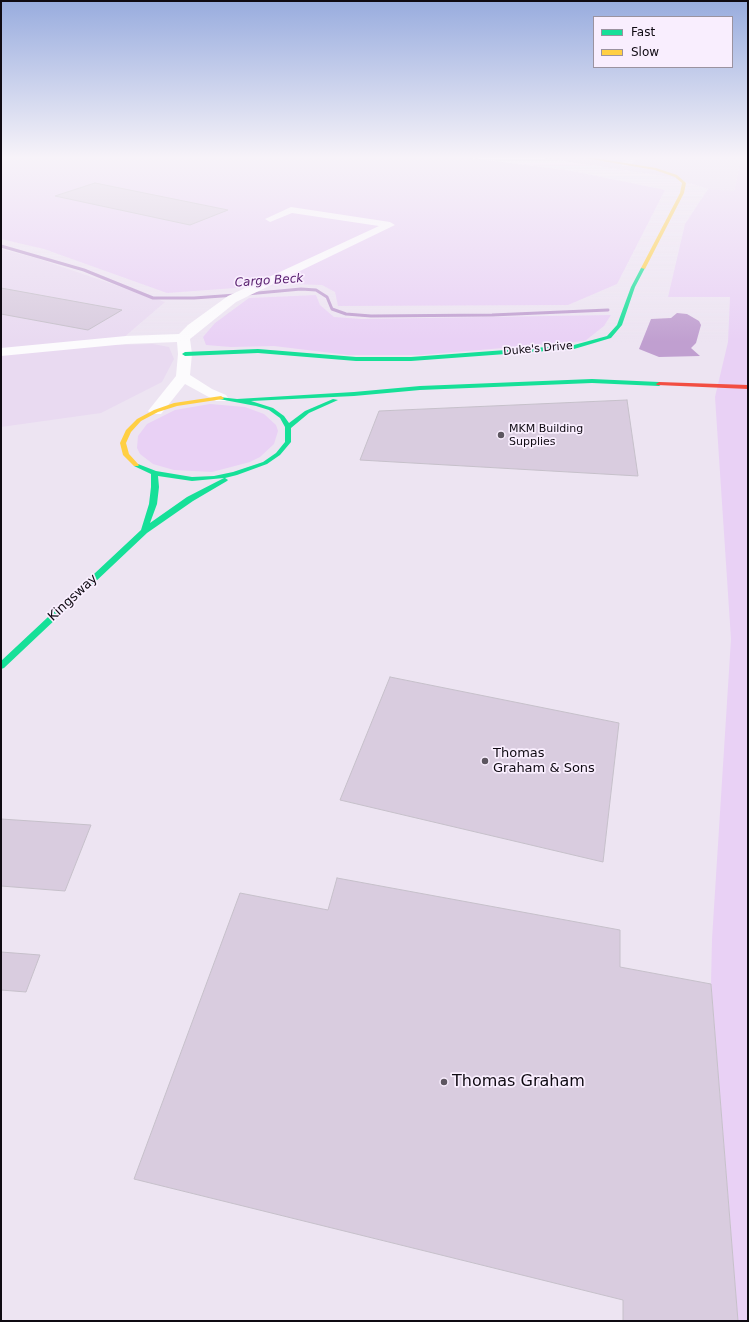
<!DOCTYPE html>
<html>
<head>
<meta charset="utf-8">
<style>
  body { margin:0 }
  #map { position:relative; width:749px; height:1322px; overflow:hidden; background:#ede4f2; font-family:"DejaVu Sans",sans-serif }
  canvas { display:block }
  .frame { position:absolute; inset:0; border:2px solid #0f0a12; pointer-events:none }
  .legend { position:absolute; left:593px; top:16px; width:140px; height:52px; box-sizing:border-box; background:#f9eefe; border:1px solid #9b93a0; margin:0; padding:5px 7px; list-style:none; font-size:12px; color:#0f0a12 }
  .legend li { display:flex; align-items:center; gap:8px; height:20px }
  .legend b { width:20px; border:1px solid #9b93a0 }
</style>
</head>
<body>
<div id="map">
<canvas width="749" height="1322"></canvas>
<div class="frame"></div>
<ul class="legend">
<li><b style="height:5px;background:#16e098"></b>Fast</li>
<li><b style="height:5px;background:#ffcf43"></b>Slow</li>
</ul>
</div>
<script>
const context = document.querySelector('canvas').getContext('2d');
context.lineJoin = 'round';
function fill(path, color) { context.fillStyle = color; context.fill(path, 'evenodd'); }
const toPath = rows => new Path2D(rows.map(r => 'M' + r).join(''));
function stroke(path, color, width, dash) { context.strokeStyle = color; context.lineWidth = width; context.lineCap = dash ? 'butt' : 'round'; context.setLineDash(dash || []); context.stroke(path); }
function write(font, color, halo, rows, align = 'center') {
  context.font = font + ' "DejaVu Sans",sans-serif'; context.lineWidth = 3.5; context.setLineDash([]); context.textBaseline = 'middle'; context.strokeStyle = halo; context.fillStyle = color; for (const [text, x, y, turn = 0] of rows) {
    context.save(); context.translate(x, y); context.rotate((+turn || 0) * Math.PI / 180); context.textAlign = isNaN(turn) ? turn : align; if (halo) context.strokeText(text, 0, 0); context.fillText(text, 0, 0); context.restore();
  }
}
fill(toPath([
  [538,157,741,157,734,192,708,189,670,177],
  [1,249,36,258,165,302,115,345,153,344,169,347,174,359,162,382,101,413,1,427]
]), '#e9daf1');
fill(toPath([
  [1,157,463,157,573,171,665,190,617,284,568,305,338,306,335,292,322,285,290,284,167,293,44,249,1,239],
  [741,157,748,157,748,1321,738,1321,711,984,712,939,731,639,715,397,728,342,730,297,668,297,685,224,708,189,734,191],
  [316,295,320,305,334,317,362,319,611,315,604,326,585,341,421,355,348,355,274,346,231,347,206,345,203,337,215,323,249,298],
  [210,404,245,407,264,414,276,425,278,431,274,444,260,457,250,462,212,472,174,470,153,464,140,454,137,448,138,436,147,424,175,410]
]), '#e9d1f5');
fill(toPath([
  [677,313,687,314,699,321,701,325,696,343,691,348,700,356,659,357,639,349,651,319,671,318]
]), '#c09fd0');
stroke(toPath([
  [1,246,84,270,153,298,194,298,236,295],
  [247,294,301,289,316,290,327,297,332,309,346,314,371,316,492,315,608,310]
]), '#c09fd0', 3);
const building = toPath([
  [95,183,228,210,190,225,55,196,95,183],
  [1,288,122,310,88,330,1,314,1,288],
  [627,400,638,476,360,460,379,411,627,400],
  [390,677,619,723,603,862,340,800,390,677],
  [1,819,91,825,65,891,1,886,1,819],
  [337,878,620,930,620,967,711,984,738,1321,623,1321,623,1300,134,1179,240,893,328,910,337,878],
  [1,952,40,955,26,992,1,990,1,952]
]);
fill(building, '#d9ccdf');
stroke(building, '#c6c0ca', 1);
fill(toPath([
  [631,157,641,157,628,166,622,166,622,162,631,157],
  [291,207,390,222,395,225,236,302,190,339,192,354,190,375,212,389,226,395,228,398,226,401,216,401,185,384,161,414,151,414,148,411,176,376,178,354,177,342,126,344,1,356,1,348,126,336,179,334,188,325,228,296,379,226,292,213,270,222,265,219,291,207]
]), '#fcfbfd');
fill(toPath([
  [643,267,645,268,635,287,622,325,611,338,574,349,411,361,356,361,258,353,185,356,182,354,185,352,258,349,356,357,411,357,574,345,607,336,617,325,631,287,641,268,643,267],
  [592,379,659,382,662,384,659,386,592,383,420,390,354,396,251,401,273,408,284,416,289,423,305,411,333,399,338,400,309,413,291,428,291,442,280,455,267,464,237,475,225,478,228,480,227,481,193,501,147,533,4,668,1,669,1,661,141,530,149,504,151,487,151,474,134,466,134,464,138,464,156,471,192,477,214,476,233,472,263,462,276,453,285,442,285,427,280,418,269,410,256,406,219,399,219,397,237,399,354,392,420,386,592,379],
  [158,476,192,481,224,478,187,497,150,523,157,504,159,487,158,476]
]), '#16e098');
fill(toPath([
  [579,157,588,157,656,168,677,175,686,183,684,193,645,269,641,268,680,193,682,183,675,177,655,170,579,157],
  [221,396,224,398,223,399,177,406,158,412,141,421,131,432,126,443,129,454,139,465,138,466,134,466,123,455,120,443,126,430,137,419,154,410,174,403,221,396]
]), '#ffcf43');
fill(toPath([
  [659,382,748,385,748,389,657,385,656,384,659,382]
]), '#f24e42');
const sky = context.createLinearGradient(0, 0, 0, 342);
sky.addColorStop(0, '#98acde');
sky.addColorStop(0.46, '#f7f3f9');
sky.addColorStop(1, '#f7f3f900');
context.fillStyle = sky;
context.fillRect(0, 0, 749, 342);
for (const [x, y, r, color] of [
  [501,435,4,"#5d5660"],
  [485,761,4,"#5d5660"],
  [444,1082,4,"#5d5660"]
]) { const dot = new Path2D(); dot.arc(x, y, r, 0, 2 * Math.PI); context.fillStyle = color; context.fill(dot); stroke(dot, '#f9eefe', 1.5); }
write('11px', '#0f0a12', '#f9eefe', [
  ["Duke's Drive",538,349,-5]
]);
write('11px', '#0f0a12', '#f9eefe', [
  ["MKM Building",509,429],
  ["Supplies",509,442]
], 'left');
write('italic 12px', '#5a2270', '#f9eefe', [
  ["Cargo Beck",269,281,-4]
]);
write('13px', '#0f0a12', '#f9eefe', [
  ["Kingsway",73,598,-43]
]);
write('13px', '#0f0a12', '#f9eefe', [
  ["Thomas",493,754],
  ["Graham & Sons",493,769]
], 'left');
write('16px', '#0f0a12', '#f9eefe', [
  ["Thomas Graham",452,1082]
], 'left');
</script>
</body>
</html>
